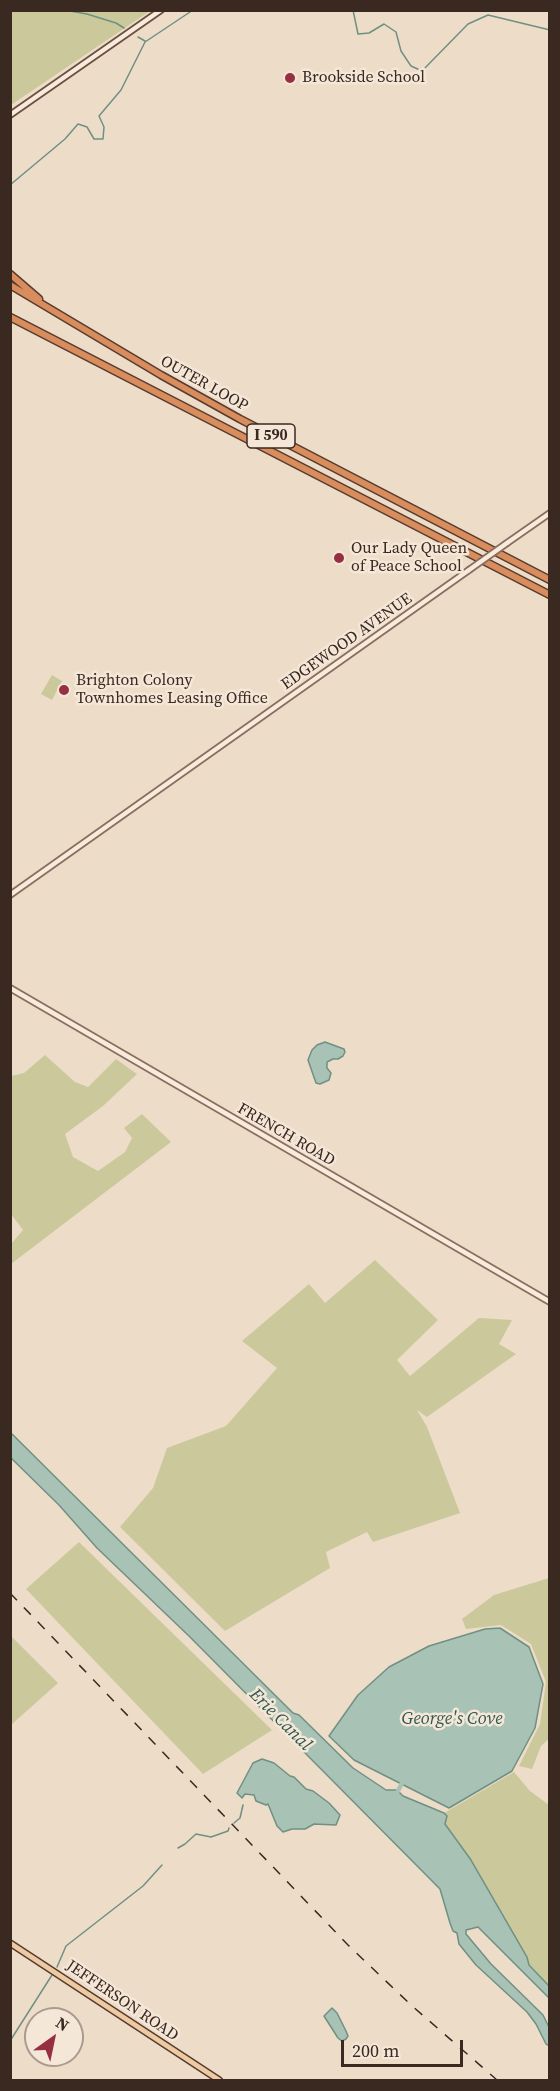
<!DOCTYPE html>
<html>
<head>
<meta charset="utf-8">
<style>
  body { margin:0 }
  #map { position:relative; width:560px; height:2091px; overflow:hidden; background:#eddcc8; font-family:"Source Serif 4",serif }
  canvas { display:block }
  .frame { position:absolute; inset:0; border:12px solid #3a2921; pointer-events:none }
  .north { position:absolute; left:24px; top:2007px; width:60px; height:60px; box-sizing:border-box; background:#f5e7d8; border:2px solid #aa9b8f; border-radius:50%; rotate:33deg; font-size:16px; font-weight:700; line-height:24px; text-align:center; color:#3a2921 }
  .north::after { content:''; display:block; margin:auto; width:21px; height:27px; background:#962f42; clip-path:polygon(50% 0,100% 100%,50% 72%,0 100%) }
  .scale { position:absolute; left:341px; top:2040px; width:122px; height:27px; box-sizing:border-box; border:3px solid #3a2921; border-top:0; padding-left:8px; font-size:18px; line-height:21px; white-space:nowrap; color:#3a2921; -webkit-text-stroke:4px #f5e7d8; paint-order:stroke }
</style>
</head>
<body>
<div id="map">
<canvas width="560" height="2091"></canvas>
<div class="frame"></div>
<div class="north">N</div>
<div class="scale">200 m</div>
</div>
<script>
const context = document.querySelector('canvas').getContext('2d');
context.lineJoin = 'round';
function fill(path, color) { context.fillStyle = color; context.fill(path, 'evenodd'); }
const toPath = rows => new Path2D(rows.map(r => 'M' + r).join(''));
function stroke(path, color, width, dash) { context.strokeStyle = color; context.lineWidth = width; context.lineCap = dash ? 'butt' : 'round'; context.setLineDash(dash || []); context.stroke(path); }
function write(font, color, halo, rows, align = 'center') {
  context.font = font + ' "Source Serif 4",serif'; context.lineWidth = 5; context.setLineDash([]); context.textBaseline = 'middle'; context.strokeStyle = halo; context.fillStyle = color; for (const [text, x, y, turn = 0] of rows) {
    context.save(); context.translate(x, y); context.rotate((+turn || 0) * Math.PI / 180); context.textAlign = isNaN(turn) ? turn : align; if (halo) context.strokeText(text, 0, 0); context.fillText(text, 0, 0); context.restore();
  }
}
fill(toPath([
  [11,10,150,10,150,11,11,105],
  [52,675,62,681,52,700,41,694],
  [45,1055,75,1082,88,1087,116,1059,137,1074,103,1106,65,1134,73,1157,98,1171,125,1152,132,1138,124,1128,142,1114,171,1142,11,1264,11,1244,23,1230,11,1214,11,1076,24,1073],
  [375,1260,438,1320,397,1360,410,1376,479,1318,512,1320,499,1344,516,1354,427,1417,417,1410,427,1427,460,1513,373,1542,367,1532,326,1552,330,1568,225,1631,120,1527,153,1488,167,1448,226,1426,277,1368,242,1341,309,1284,325,1303],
  [79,1542,272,1730,203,1774,26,1589],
  [549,1578,549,1739,541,1746,532,1769,519,1766,540,1724,546,1682,531,1644,501,1625,466,1629,462,1619,494,1595],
  [10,1635,58,1683,11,1725,10,1725],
  [514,1772,530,1791,549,1805,549,1986,529,1965,527,1957,471,1860,445,1824,447,1816,444,1813]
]), '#cbc99c');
const water = toPath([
  [325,1042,344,1049,345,1052,343,1056,338,1059,333,1059,327,1062,327,1068,331,1073,329,1080,320,1084,316,1083,308,1060,312,1050,317,1045,325,1042],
  [10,1432,293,1713,299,1715,353,1768,386,1790,397,1790,403,1796,444,1813,447,1816,445,1824,471,1860,527,1957,529,1965,549,1986,549,1998,478,1927,466,1930,466,1934,491,1964,543,2015,549,2027,549,2046,546,2044,536,2024,527,2012,476,1965,459,1944,457,1933,453,1931,450,1923,440,1889,190,1637,97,1548,59,1505,11,1458,10,1432],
  [500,1628,529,1647,543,1684,535,1728,512,1771,449,1808,354,1760,329,1736,358,1695,389,1667,429,1646,485,1629,500,1628],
  [262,1759,274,1763,290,1776,294,1777,306,1789,313,1791,329,1803,340,1815,336,1825,314,1824,305,1829,292,1829,283,1832,277,1826,268,1804,266,1805,256,1801,254,1795,245,1794,242,1798,237,1793,253,1763,262,1759],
  [332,2008,337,2013,346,2031,348,2036,346,2039,342,2041,338,2038,324,2016,332,2008]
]);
fill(water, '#a9c2b6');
stroke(water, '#6f9082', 1.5);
stroke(toPath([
  [64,10,87,14,116,23,124,28],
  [225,10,230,10],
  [319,10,324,10],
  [353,10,358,34,369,33,384,24,396,32,401,51,411,66,422,71,468,24,488,15,550,30],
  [138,37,145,41],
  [10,185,65,139,78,124,87,127,94,139,103,139,104,127,99,116,121,90,145,42,193,10],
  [234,1823,240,1818,243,1805],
  [178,1848,185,1844,196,1834,211,1837,228,1831,229,1828],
  [57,1967,66,1946,143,1886,162,1865],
  [10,2041,52,1975]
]), '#6f9082', 1.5);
stroke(toPath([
  [398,1791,402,1783]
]), '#a9c2b6', 4.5);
const tertiary = toPath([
  [507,543,550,513],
  [10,895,469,570],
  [10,988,550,1302]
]);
const secondary = toPath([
  [10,115,161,10]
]);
const primary = toPath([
  [10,1943,219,2080]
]);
const motorway = toPath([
  [10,274,39,299],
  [10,285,161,375,240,419,550,580],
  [10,317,550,595]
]);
stroke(tertiary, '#896d5e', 8);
stroke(secondary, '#6b4f41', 8);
stroke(primary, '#573c31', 8);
stroke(motorway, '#573c31', 9);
stroke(tertiary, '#f8ebdb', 4.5);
stroke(secondary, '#f8ebdb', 4.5);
stroke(primary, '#eecaa2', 5);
stroke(motorway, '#d98d5d', 6);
stroke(toPath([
  [10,1593,348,1945,411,2005,497,2080]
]), '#3a2921', 1.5, [10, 10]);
const tertiaryBridge = toPath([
  [469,570,507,543]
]);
stroke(tertiaryBridge, '#896d5e', 8, []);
stroke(tertiaryBridge, '#f8ebdb', 4.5);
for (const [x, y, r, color] of [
  [290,78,6,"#962f42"],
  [339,558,6,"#962f42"],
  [64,690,6,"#962f42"]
]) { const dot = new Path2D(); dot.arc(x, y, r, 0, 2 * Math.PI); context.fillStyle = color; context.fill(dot); stroke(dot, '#f5e7d8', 2); }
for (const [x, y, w] of [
  [271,436,48]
]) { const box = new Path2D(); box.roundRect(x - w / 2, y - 12, w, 24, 4.5); context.fillStyle = '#f5e7d8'; context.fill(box); stroke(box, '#3a2921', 1.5); }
write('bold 15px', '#3a2921', null, [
  ["I 590",271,436]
]);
write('16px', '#3a2921', '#f5e7d8', [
  ["Brookside School",302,78],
  ["Our Lady Queen",351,549],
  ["of Peace School",351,567],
  ["Brighton Colony",76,681],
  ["Townhomes Leasing Office",76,699]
], 'left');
write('16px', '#3a2921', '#f5e7d8', [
  ["OUTER LOOP",204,384,29],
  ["EDGEWOOD AVENUE",347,642,-35],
  ["FRENCH ROAD",286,1135,30],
  ["JEFFERSON ROAD",122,2001,34]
]);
write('italic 18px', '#30594f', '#f5e7d8', [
  ["George's Cove",452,1719],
  ["Erie Canal",280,1720,45]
]);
</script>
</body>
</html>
